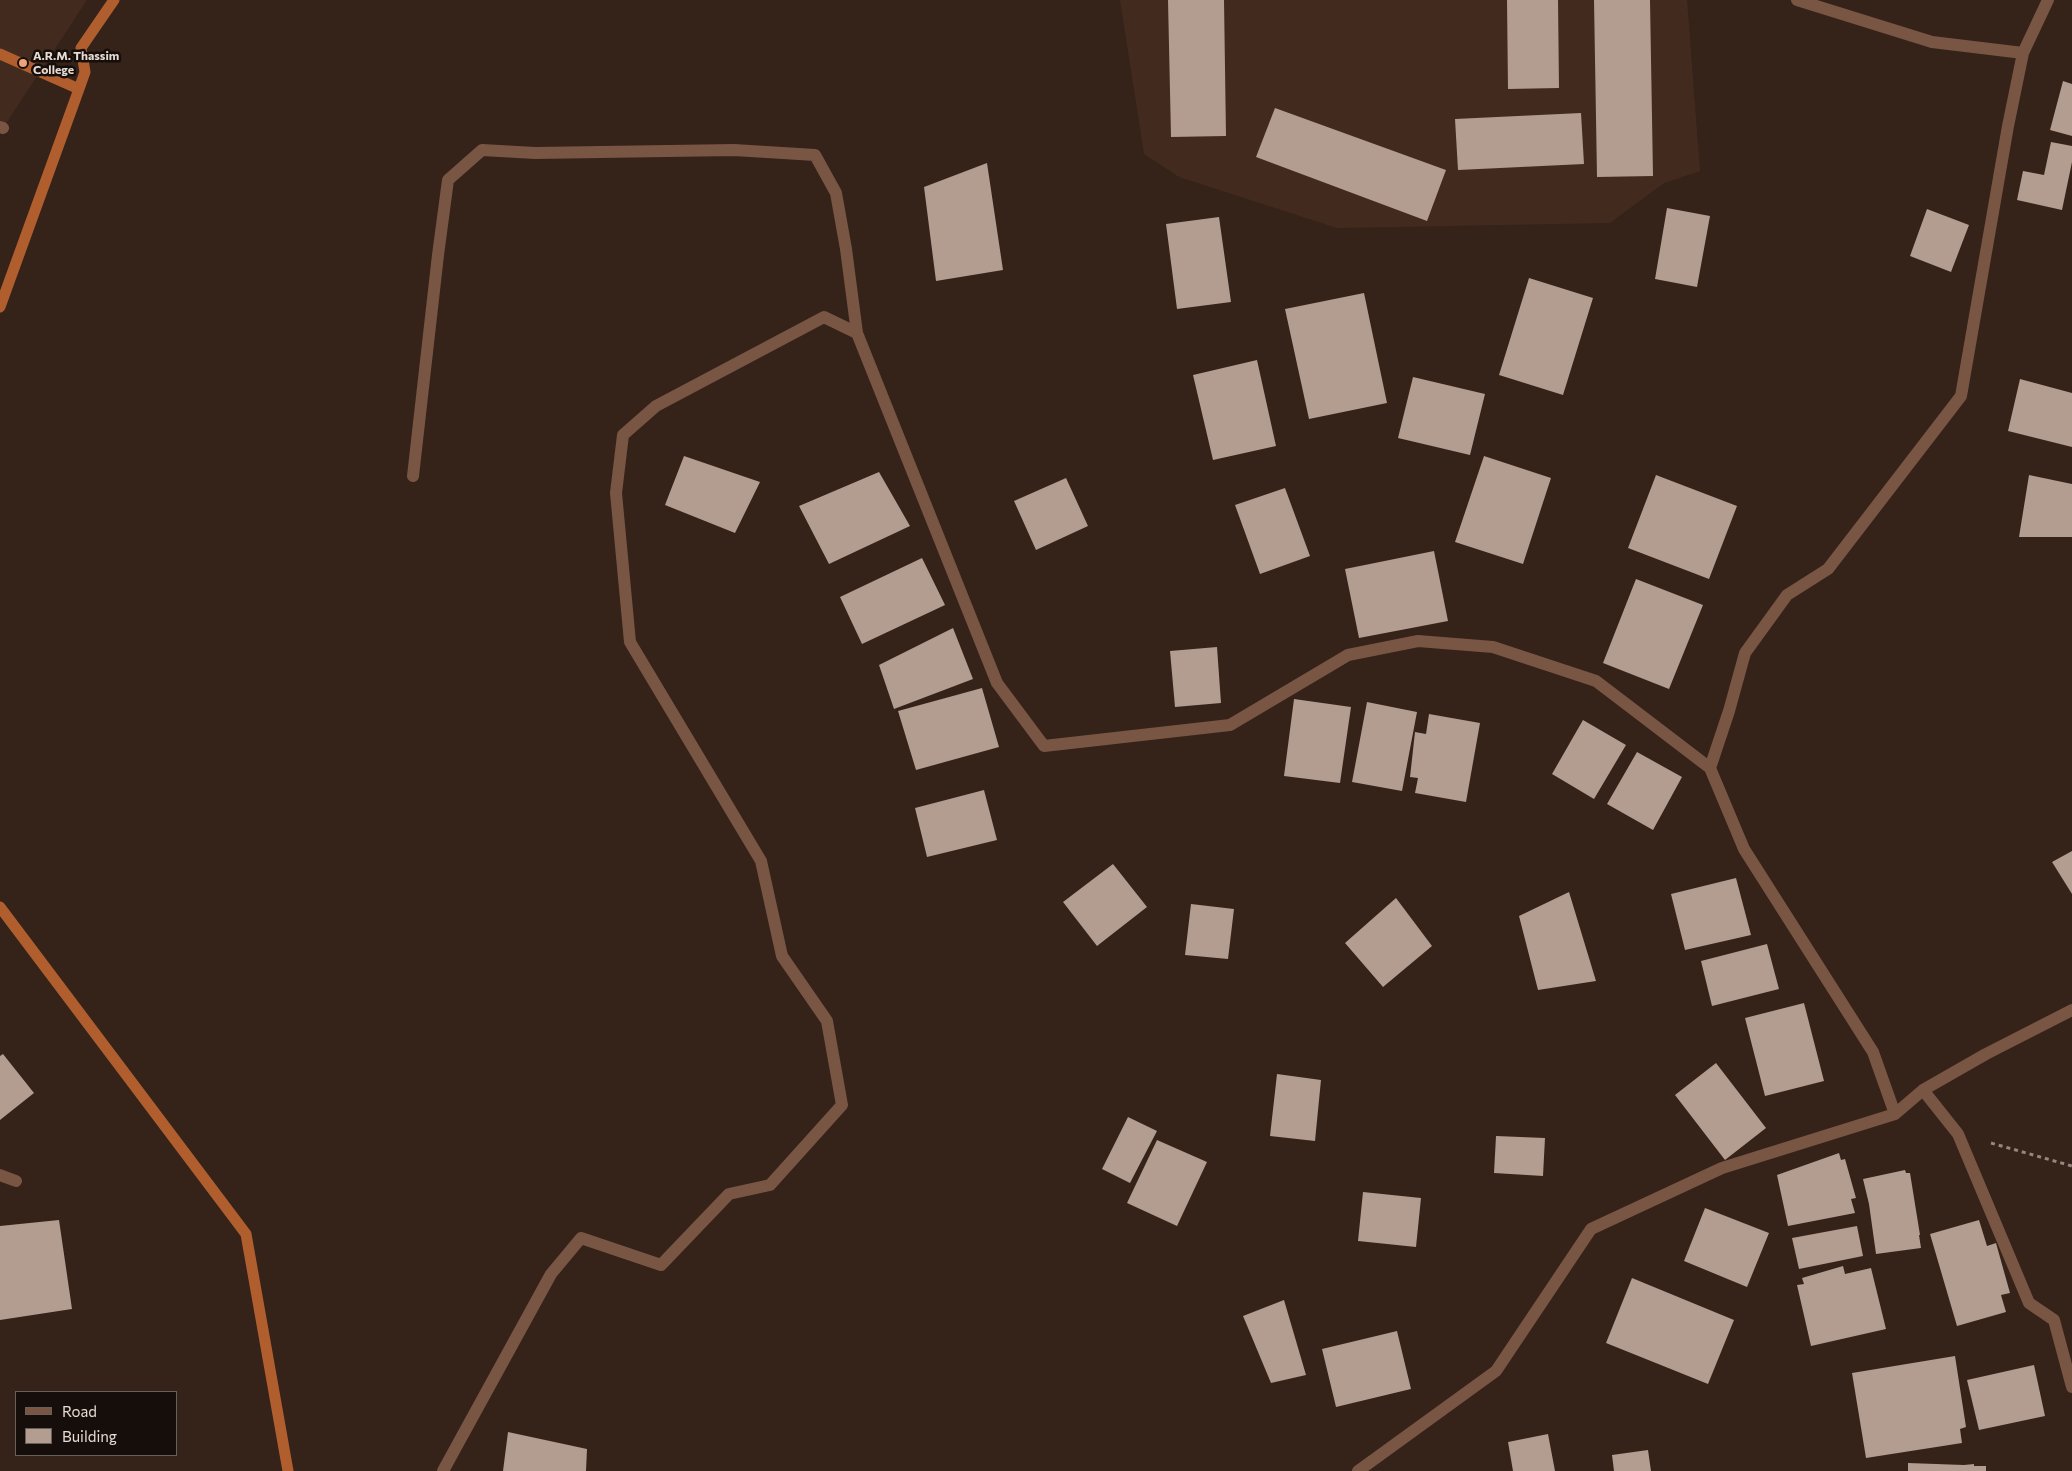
<!DOCTYPE html>
<html>
<head>
<meta charset="utf-8">
<style>
  body { margin:0 }
  #map { position:relative; width:2072px; height:1471px; overflow:hidden; background:#352219; font-family:Commissioner,sans-serif }
  canvas { display:block }
  .legend { position:absolute; left:15px; top:1391px; width:162px; height:65px; box-sizing:border-box; background:#160e0a; border:1px solid #6a605b; margin:0; padding:6px 9px; list-style:none; font-size:15px; color:#e7dbd4 }
  .legend li { display:flex; align-items:center; gap:10px; height:25px }
  .legend b { width:25px; border:1px solid #6a605b }
</style>
</head>
<body>
<div id="map">
<canvas width="2072" height="1471"></canvas>
<ul class="legend">
<li><b style="height:6px;background:#795543"></b>Road</li>
<li><b style="height:14px;background:#b39c90"></b>Building</li>
</ul>
</div>
<script>
const context = document.querySelector('canvas').getContext('2d');
context.lineJoin = 'round';
function fill(path, color) { context.fillStyle = color; context.fill(path, 'evenodd'); }
const toPath = rows => new Path2D(rows.map(r => 'M' + r).join(''));
function stroke(path, color, width, dash) { context.strokeStyle = color; context.lineWidth = width; context.lineCap = dash ? 'butt' : 'round'; context.setLineDash(dash || []); context.stroke(path); }
function write(font, color, halo, rows, align = 'center') {
  context.font = font + ' Commissioner,sans-serif'; context.lineWidth = 5; context.setLineDash([]); context.textBaseline = 'middle'; context.strokeStyle = halo; context.fillStyle = color; for (const [text, x, y, turn = 0] of rows) {
    context.save(); context.translate(x, y); context.rotate((+turn || 0) * Math.PI / 180); context.textAlign = isNaN(turn) ? turn : align; if (halo) context.strokeText(text, 0, 0); context.fillText(text, 0, 0); context.restore();
  }
}
fill(toPath([
  [0,0,87,0,3,128,0,127],
  [1120,0,1687,0,1700,171,1664,183,1610,223,1337,228,1179,177,1144,154]
]), '#422b1e');
stroke(toPath([
  [0,54,79,89,0,307],
  [79,89,85,72,81,48,114,0],
  [0,907,246,1234,288,1471]
]), '#b05e2e', 11);
fill(toPath([
  [1168,0,1224,0,1226,136,1171,137],
  [1507,0,1558,0,1559,88,1508,89],
  [1594,0,1650,0,1653,176,1597,177],
  [2063,81,2072,84,2072,136,2050,130],
  [1275,108,1446,170,1427,221,1256,157],
  [1581,113,1584,164,1458,170,1455,119],
  [2051,142,2072,146,2072,162,2062,210,2017,200,2023,171,2044,175],
  [987,163,1003,270,936,281,924,187],
  [1667,208,1710,216,1697,287,1655,279],
  [1927,209,1969,225,1951,272,1910,256],
  [1219,217,1231,302,1177,309,1166,224],
  [1529,278,1593,298,1563,395,1499,375],
  [1364,293,1387,403,1309,419,1285,309],
  [1257,360,1276,446,1213,460,1193,375],
  [1413,377,1485,394,1470,455,1398,438],
  [2020,379,2072,393,2072,447,2008,431],
  [684,456,760,482,735,533,665,505],
  [1484,456,1551,478,1523,564,1455,542],
  [879,472,910,526,829,564,799,506],
  [1656,475,1737,506,1709,579,1628,548],
  [2029,475,2072,484,2072,537,2019,537],
  [1066,478,1088,526,1036,550,1014,501],
  [1285,488,1310,556,1260,574,1235,505],
  [1434,551,1448,621,1359,638,1345,569],
  [922,558,945,605,862,644,840,597],
  [1636,579,1703,605,1669,689,1603,663],
  [953,628,973,679,894,709,879,665],
  [1217,647,1221,703,1175,707,1170,651],
  [982,688,999,747,916,770,898,711],
  [1294,699,1351,707,1340,783,1284,776],
  [1367,702,1417,712,1402,791,1352,782],
  [1429,714,1480,723,1466,802,1415,793,1418,778,1410,777,1415,732,1426,734],
  [1583,720,1626,745,1594,799,1552,774],
  [1637,752,1682,777,1653,830,1607,804],
  [984,790,997,840,927,857,915,808],
  [2072,851,2072,894,2052,862],
  [1113,864,1147,907,1097,946,1063,902],
  [1736,878,1751,935,1685,950,1671,894],
  [1569,892,1596,981,1538,990,1519,916],
  [1396,898,1432,946,1383,987,1345,943],
  [1191,904,1234,909,1228,959,1185,955],
  [1767,944,1779,989,1712,1006,1701,961],
  [1804,1003,1824,1081,1765,1096,1745,1018],
  [3,1054,34,1093,0,1120,0,1056],
  [1716,1063,1766,1128,1725,1160,1675,1095],
  [1277,1074,1321,1080,1315,1141,1270,1136],
  [1128,1117,1157,1131,1130,1183,1102,1169],
  [1496,1136,1545,1138,1543,1176,1494,1173],
  [1157,1140,1207,1162,1177,1226,1127,1203],
  [1839,1153,1841,1160,1845,1159,1856,1198,1851,1199,1855,1213,1788,1226,1777,1175],
  [1905,1170,1906,1173,1910,1173,1920,1235,1919,1235,1921,1248,1876,1254,1869,1204,1863,1179],
  [1363,1192,1421,1198,1416,1247,1358,1241],
  [1705,1208,1769,1233,1747,1287,1684,1261],
  [59,1220,72,1309,0,1320,0,1226],
  [1979,1220,1987,1246,1996,1243,2010,1293,2001,1295,2006,1312,1957,1326,1930,1234],
  [1857,1226,1863,1256,1799,1269,1792,1238],
  [1843,1266,1845,1274,1871,1268,1886,1329,1811,1346,1797,1285,1804,1284,1802,1278],
  [1632,1278,1734,1320,1708,1384,1606,1343],
  [1284,1300,1306,1375,1271,1383,1243,1316],
  [1397,1331,1411,1389,1336,1407,1322,1349],
  [1955,1356,1966,1427,1960,1429,1962,1443,1866,1458,1852,1373],
  [2034,1365,2045,1416,1979,1430,1967,1380],
  [508,1432,587,1449,586,1471,503,1471],
  [1548,1434,1555,1471,1513,1471,1508,1442],
  [1648,1450,1651,1471,1614,1471,1612,1455],
  [1908,1463,1964,1465,1974,1464,1974,1466,1986,1466,1986,1471,1908,1471]
]), '#b39c90');
stroke(toPath([
  [1991,1143,2072,1166]
]), '#95867e', 3, [4, 4]);
stroke(toPath([
  [1797,0,1932,42,2023,53],
  [0,127,3,128],
  [413,476,438,255,448,180,482,150,535,153,734,150,815,155,836,193,846,249,857,333,997,683,1044,746,1230,725,1348,655,1418,641,1493,647,1596,681,1710,768,1744,849,1873,1052,1895,1114],
  [1710,768,1729,711,1745,653,1787,595,1828,569,1961,396,2008,126,2023,53,2048,0],
  [1923,1090,1958,1134,2029,1303,2054,1320,2072,1387],
  [0,1175,16,1181],
  [443,1471,551,1274,581,1238,661,1265,729,1194,770,1185,842,1105,827,1021,782,956,761,861,630,642,616,493,623,435,656,406,824,317,857,333],
  [1358,1471,1496,1371,1591,1229,1722,1168,1895,1114,1923,1090,1986,1054,2072,1010]
]), '#795543', 12);
for (const [x, y, r, color] of [
  [23,63,5,"#f0a279"]
]) { const dot = new Path2D(); dot.arc(x, y, r, 0, 2 * Math.PI); context.fillStyle = color; context.fill(dot); stroke(dot, '#160e0a', 2); }
write('bold 12px', '#e7dbd4', '#160e0a', [
  ["A.R.M. Thassim",33,56],
  ["College",33,70]
], 'left');
</script>
</body>
</html>
